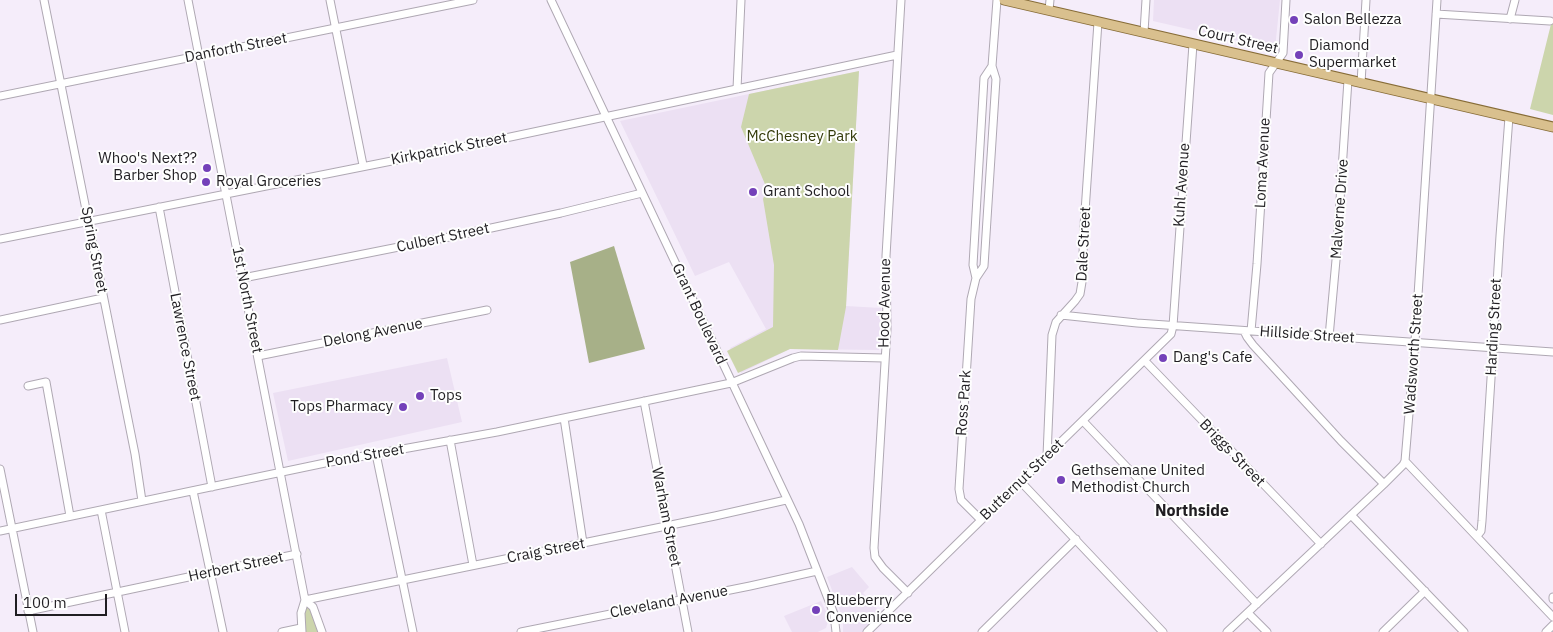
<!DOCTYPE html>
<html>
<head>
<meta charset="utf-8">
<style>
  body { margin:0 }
  #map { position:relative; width:1553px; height:632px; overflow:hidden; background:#f5edfa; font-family:"IBM Plex Sans",sans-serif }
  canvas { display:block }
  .scale { position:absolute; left:15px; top:594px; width:92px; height:22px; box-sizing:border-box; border:2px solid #201e22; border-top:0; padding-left:6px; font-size:15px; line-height:18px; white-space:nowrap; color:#201e22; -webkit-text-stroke:4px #fefefe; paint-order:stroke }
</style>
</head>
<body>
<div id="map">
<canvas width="1553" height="632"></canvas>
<div class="scale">100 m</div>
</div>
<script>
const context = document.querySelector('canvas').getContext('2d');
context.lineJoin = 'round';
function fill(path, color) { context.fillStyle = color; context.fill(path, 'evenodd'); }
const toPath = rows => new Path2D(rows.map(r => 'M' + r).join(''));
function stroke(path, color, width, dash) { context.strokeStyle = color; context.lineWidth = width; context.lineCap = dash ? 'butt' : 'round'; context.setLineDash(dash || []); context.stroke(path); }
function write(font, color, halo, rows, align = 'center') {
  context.font = font + ' "IBM Plex Sans",sans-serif'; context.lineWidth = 4; context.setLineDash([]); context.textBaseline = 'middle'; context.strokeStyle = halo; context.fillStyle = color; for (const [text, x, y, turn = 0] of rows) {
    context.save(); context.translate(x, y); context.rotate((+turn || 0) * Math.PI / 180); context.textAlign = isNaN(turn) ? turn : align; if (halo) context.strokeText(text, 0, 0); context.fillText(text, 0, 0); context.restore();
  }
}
fill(toPath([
  [1154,0,1280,0,1275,49,1153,21],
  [859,71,846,306,881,308,879,350,790,349,741,373,730,348,766,329,729,262,695,276,620,121],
  [447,358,462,422,288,461,273,393],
  [852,567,869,587,863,593,886,619,872,632,843,632,843,619,827,577],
  [821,601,829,618,826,628,818,632,792,632,784,616]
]), '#ece0f3');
fill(toPath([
  [1553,16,1553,115,1530,109],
  [859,71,846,307,838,350,790,349,738,373,727,351,773,327,774,265,763,199,767,189,741,127,749,94],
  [307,607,310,608,320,632,306,632,305,622,305,609]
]), '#ccd5ac');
fill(toPath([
  [614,246,645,349,589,363,570,262]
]), '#a7b088');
const minor = toPath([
  [44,0,135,454,142,501],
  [188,0,305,600,301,613,302,632],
  [330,0,363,165],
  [551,0,799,524,834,614,836,632],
  [901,0,886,256,887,329,874,548,875,557,883,568,908,593],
  [1049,10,1050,0],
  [1436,14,1550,21],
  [1510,19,1515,0],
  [1144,32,1146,0],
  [1361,83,1366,0],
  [737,89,741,0],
  [0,96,473,0],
  [159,207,212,487],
  [0,239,482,143,897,55],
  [243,278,454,236,561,213,642,193],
  [976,278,973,265,984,78,992,66],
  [1061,315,1137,323,1553,352],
  [0,320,103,298],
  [1244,331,1247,337,1253,345,1341,441,1384,484],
  [1251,331,1257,264,1269,73,1283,53,1286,0],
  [1329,337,1336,260,1348,80],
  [258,356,487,310],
  [1145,361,1321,544],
  [28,386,46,382,70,516],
  [644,401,688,632],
  [564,418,583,543],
  [1083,421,1257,604],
  [450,440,473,565],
  [376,454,413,632],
  [1047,456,1052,335,1056,322,1075,301,1080,294,1082,282,1084,226,1098,22],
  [1405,461,1553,617],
  [0,469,33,632],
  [1021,482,1163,632],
  [193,491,223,632],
  [101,510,125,632],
  [1351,515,1464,632],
  [981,520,961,500,959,489,971,299,976,278,984,266,996,79,992,66,997,0],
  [0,531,325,463,497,432,731,383,793,358,801,356,884,358],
  [1477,536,1481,531,1482,521,1500,236,1509,117],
  [1553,597,1553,599],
  [305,600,715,516,786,500],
  [305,600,313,607,322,632],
  [28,611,297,554],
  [1248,613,1267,632],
  [282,632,301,628],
  [521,632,750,586,817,571],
  [867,632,1171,334,1173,326,1193,44],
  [982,632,1076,539],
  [1227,632,1384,484,1403,465,1405,461,1415,342,1437,0],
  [1383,632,1425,591],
  [1546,632,1553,625]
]);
const major = toPath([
  [1004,0,1553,127]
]);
stroke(minor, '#afa8b3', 9);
stroke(major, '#876c37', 11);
stroke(minor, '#fff', 7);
stroke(major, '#d9c08e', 9);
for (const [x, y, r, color] of [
  [1294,20,5,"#7441b9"],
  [1299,55,5,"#7441b9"],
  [207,168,5,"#7441b9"],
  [206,182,5,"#7441b9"],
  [753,192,5,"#7441b9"],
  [1163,358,5,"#7441b9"],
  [420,396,5,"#7441b9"],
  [403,407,5,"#7441b9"],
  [1061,480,5,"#7441b9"],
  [816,610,5,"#7441b9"]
]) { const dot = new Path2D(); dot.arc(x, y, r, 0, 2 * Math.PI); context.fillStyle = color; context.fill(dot); stroke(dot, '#fefefe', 2); }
write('15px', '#201e22', '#fefefe', [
  ["Salon Bellezza",1304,20],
  ["Diamond",1309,46],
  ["Supermarket",1309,63],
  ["Whoo's Next??",197,159,"right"],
  ["Barber Shop",197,176,"right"],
  ["Royal Groceries",216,182],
  ["Grant School",763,192],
  ["Dang's Cafe",1173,358],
  ["Tops",430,396],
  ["Tops Pharmacy",393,407,"right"],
  ["Gethsemane United",1071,471],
  ["Methodist Church",1071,488],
  ["Blueberry",826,601],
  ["Convenience",826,618]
], 'left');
write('15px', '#201e22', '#fefefe', [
  ["Court Street",1238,40,13],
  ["Danforth Street",236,48,-11],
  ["Kirkpatrick Street",449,149,-11],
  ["Loma Avenue",1263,163,-87],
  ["Kuhl Avenue",1182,185,-86],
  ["Malverne Drive",1340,209,-86],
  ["Culbert Street",443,238,-12],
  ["Dale Street",1084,244,-87],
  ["Spring Street",94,250,79],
  ["1st North Street",247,300,79],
  ["Hood Avenue",885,303,-89],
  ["Grant Boulevard",699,314,65],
  ["Harding Street",1494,327,-87],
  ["Delong Avenue",373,333,-11],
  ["Hillside Street",1307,335,4],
  ["Lawrence Street",185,347,79],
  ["Wadsworth Street",1414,354,-86],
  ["Ross Park",964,403,-86],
  ["Briggs Street",1232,453,46],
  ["Pond Street",365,456,-10],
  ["Butternut Street",1022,480,-44],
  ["Warham Street",666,517,79],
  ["Craig Street",546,551,-11],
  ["Herbert Street",236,567,-12],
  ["Cleveland Avenue",669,602,-11]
]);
write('15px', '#333a09', '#fefefe', [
  ["McChesney Park",802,137]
]);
write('bold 16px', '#201e22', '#fefefe', [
  ["Northside",1192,511]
]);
</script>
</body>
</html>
